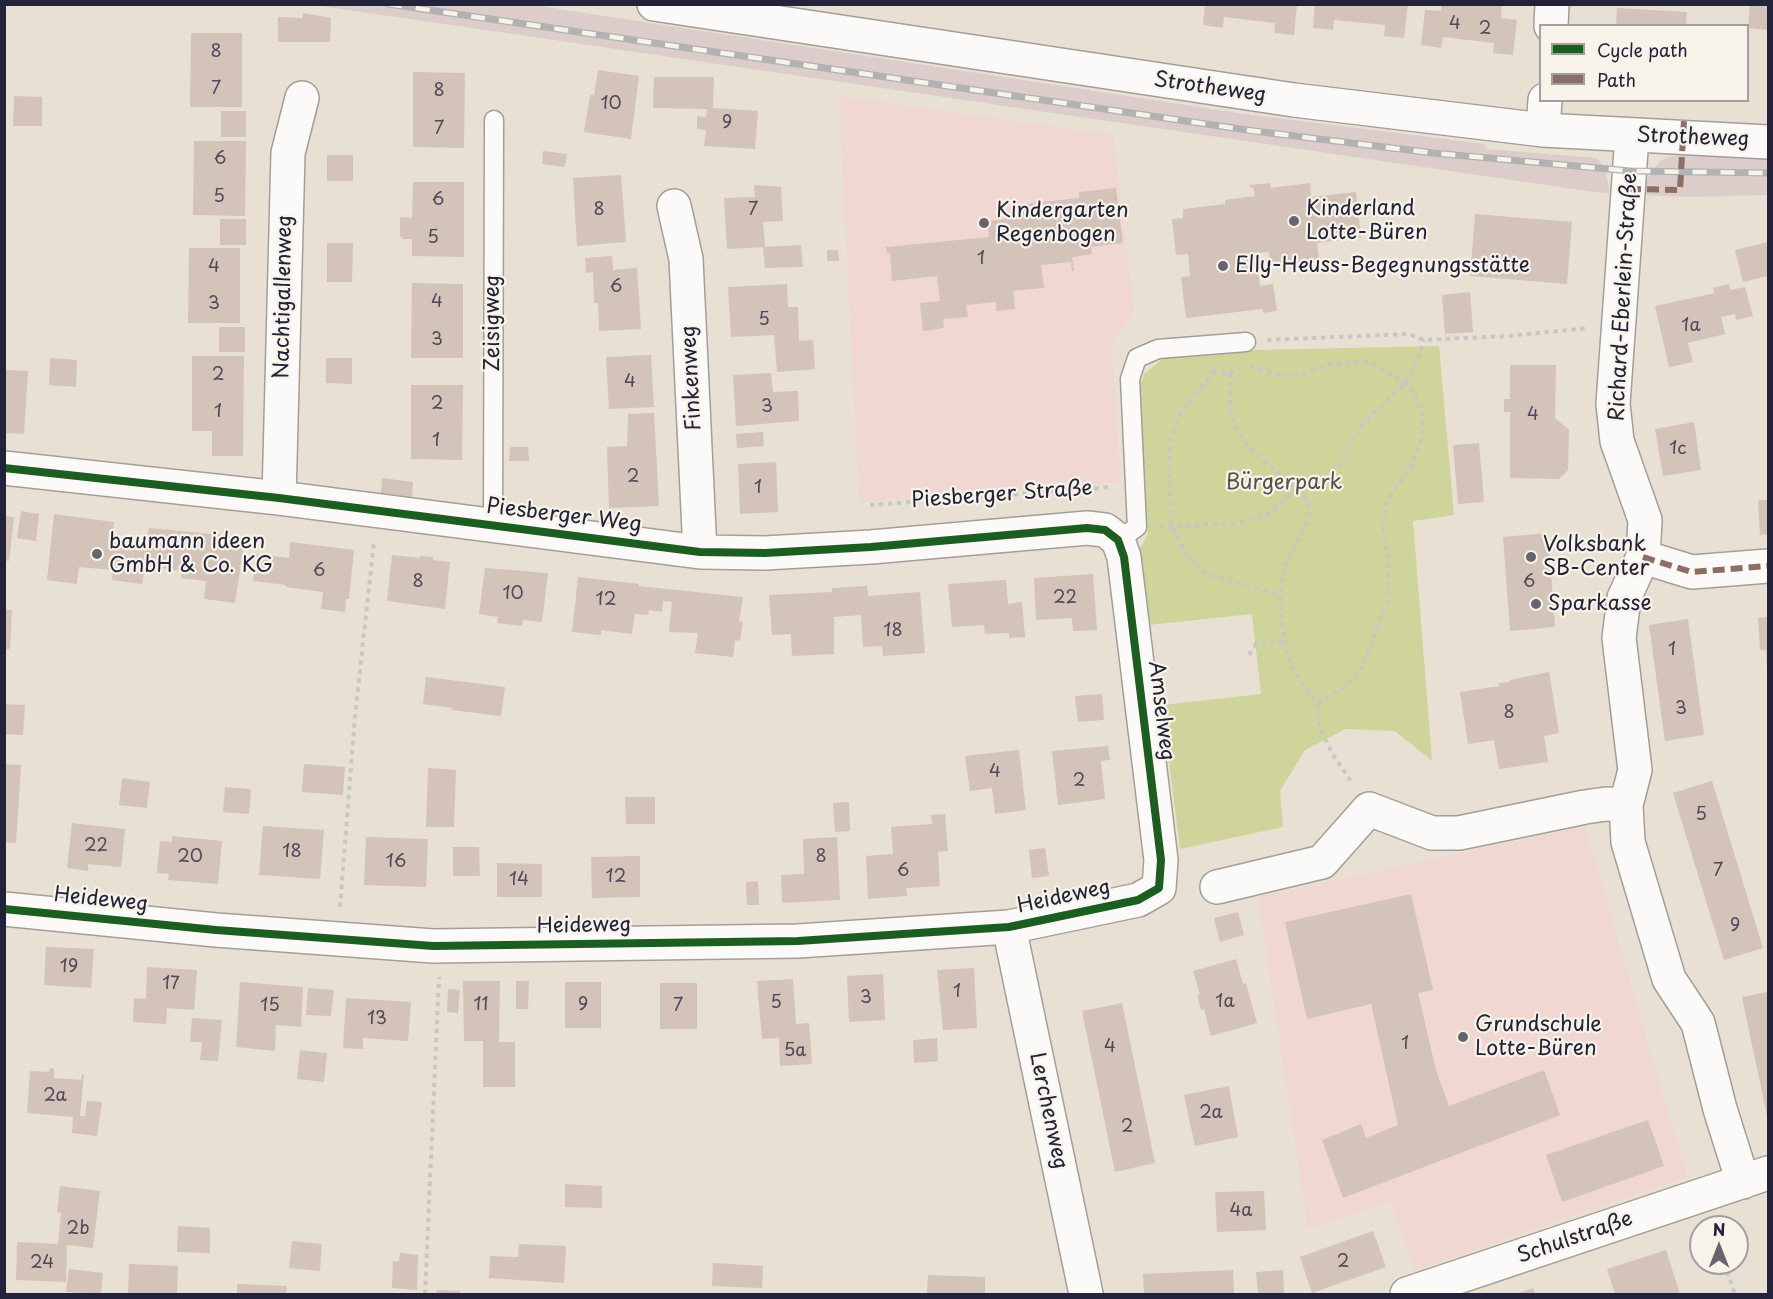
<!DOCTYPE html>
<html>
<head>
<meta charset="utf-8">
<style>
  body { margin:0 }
  #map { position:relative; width:1773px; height:1299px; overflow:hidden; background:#e8e0d2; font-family:"Playpen Sans",sans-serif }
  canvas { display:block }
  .frame { position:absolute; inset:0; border:6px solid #22223b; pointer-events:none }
  .legend { position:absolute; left:1539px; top:24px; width:210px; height:78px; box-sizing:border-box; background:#f7f3e8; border:2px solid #a29fa3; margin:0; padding:8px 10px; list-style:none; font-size:18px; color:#22223b }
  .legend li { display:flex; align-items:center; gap:12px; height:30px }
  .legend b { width:30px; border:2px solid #a29fa3 }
  .north { position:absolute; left:1689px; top:1215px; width:60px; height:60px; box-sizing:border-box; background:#f7f3e8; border:2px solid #a29fa3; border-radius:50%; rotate:0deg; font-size:16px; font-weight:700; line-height:24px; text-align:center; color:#22223b }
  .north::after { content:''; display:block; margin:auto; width:21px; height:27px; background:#676470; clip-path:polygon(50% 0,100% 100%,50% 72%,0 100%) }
</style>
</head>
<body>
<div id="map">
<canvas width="1773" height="1299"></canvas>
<div class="frame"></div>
<ul class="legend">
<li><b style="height:8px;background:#1b5e20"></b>Cycle path</li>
<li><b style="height:8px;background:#8d6e63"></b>Path</li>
</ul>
<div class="north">N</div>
</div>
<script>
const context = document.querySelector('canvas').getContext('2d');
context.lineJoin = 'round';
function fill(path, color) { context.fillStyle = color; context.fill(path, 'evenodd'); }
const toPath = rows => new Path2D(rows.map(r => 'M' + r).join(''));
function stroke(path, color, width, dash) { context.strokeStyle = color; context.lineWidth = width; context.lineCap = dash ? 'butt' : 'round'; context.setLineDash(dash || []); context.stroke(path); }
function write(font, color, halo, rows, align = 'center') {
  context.font = font + ' "Playpen Sans",sans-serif'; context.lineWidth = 4.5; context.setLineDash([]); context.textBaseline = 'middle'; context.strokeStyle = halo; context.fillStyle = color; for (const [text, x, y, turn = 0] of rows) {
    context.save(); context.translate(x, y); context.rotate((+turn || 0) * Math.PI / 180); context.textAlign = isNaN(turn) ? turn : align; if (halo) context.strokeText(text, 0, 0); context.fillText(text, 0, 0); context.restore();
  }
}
fill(toPath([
  [839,96,1113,135,1134,311,1112,343,1120,482,859,502],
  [1585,826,1687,1177,1415,1270,1390,1201,1308,1229,1258,897]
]), '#f0d7d1');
fill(toPath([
  [314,5,533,5,1245,114,1485,144,1486,149,1597,158,1605,169,1610,193,1594,192],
  [1677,155,1768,158,1768,195,1689,197,1644,195,1647,179,1661,160]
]), '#dccdcb');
fill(toPath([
  [1439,346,1454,515,1413,521,1432,761,1395,731,1345,729,1305,750,1280,791,1283,827,1180,849,1162,705,1261,694,1252,614,1149,625,1138,552,1148,534,1139,386,1145,373,1165,357,1256,350]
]), '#cfd49a');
fill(toPath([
  [1205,4,1297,4,1294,35,1274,33,1275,23,1249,20,1224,17,1223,28,1203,25],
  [1315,4,1408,4,1404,38,1384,36,1385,25,1334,20,1333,30,1313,28],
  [1441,4,1502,4,1501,18,1517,20,1513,55,1493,53,1494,43,1468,40,1443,37,1441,48,1421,45,1425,10,1441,11],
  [1750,4,1768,4,1768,30,1748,28],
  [1617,8,1687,12,1686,26,1616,26],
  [303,13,331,18,330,42,278,42,278,17,303,18],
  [191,33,242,33,242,107,190,107],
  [598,70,639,76,631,139,584,132,590,95,594,95],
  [413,72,465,73,464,148,413,147],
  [654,77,714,77,713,108,758,111,755,149,704,146,706,130,697,129,697,116,706,117,707,109,653,108],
  [14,96,42,97,42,126,13,126],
  [221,111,246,111,246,137,221,137],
  [194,141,246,141,245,216,193,215],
  [543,151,567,154,565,167,542,164],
  [327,155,353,155,353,181,327,181],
  [621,175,626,242,577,246,573,178],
  [413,182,464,182,464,257,412,256,412,239,403,239,400,236,400,217,412,218],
  [1270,183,1271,188,1310,183,1311,197,1356,192,1361,238,1317,243,1319,259,1270,265,1269,252,1256,253,1260,286,1273,284,1277,311,1263,313,1263,309,1186,318,1181,277,1190,276,1188,254,1176,255,1172,219,1183,218,1183,209,1225,204,1225,200,1255,196,1253,187,1250,188,1250,185],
  [754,185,781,187,783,221,763,222,765,247,727,249,724,198,755,197],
  [1116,188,1123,243,1091,247,1092,254,1072,257,1074,271,1072,271,1071,262,1041,265,1044,288,1013,291,1015,309,996,311,996,302,966,305,968,317,943,319,944,328,923,331,920,303,940,301,937,276,892,281,890,253,887,253,886,247,989,237,987,221,1017,218,1016,205,1079,198,1079,192],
  [1475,214,1572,222,1567,284,1470,276],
  [220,219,246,219,246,245,220,245],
  [1768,242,1768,276,1743,282,1735,250],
  [327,243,353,243,352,282,327,282],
  [801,245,803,267,765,268,763,247],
  [189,248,240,248,240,323,188,323],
  [827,250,838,250,839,261,827,261],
  [612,256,613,270,637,268,641,329,599,331,598,303,594,303,593,272,586,273,585,258],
  [412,283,463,284,463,358,411,358],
  [787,284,788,307,798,307,799,341,813,340,815,369,777,372,774,335,731,337,728,287],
  [1729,284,1730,290,1745,287,1753,316,1736,320,1735,314,1721,317,1725,334,1688,343,1693,362,1669,367,1655,306,1715,293,1713,288],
  [1470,292,1473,332,1445,334,1442,295],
  [219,327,245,327,245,352,219,352],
  [651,355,654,407,609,409,606,357],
  [192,356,244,356,243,456,212,456,212,431,192,431],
  [50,358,77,360,76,387,49,385],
  [326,358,352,358,352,384,326,383],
  [1510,365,1556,365,1555,418,1569,430,1568,470,1559,479,1510,478,1510,412,1504,412,1504,399,1510,399],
  [4,370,28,371,24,434,4,433],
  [771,373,773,392,798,391,799,421,736,426,733,375],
  [411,385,463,385,462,460,411,459],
  [654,413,659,506,609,508,607,447,627,446,628,414],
  [1694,422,1701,470,1663,476,1655,429],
  [763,432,764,446,737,448,736,434],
  [1479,443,1484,502,1458,504,1453,445],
  [510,447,528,447,529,461,509,461],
  [776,462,778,512,740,514,738,464],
  [382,478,413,482,412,497,381,493],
  [1758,500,1768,500,1768,534,1760,535],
  [21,511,39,514,36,541,17,538],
  [54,514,114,522,112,542,146,546,149,528,245,537,235,603,204,599,206,581,181,578,182,571,145,566,142,584,112,580,113,570,79,567,77,584,47,580],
  [4,516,14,517,9,561,4,560],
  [1548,533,1555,627,1510,631,1503,537],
  [290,542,354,550,349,599,346,599,345,612,321,609,323,592,286,587,286,585,253,581,256,554,289,558],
  [392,555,420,558,420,556,433,557,433,560,450,562,445,609,387,601],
  [485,568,548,573,542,622,523,620,522,626,497,623,498,617,479,614],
  [1093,574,1097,630,1073,631,1072,618,1036,620,1034,578],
  [578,577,639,584,639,586,743,597,739,621,743,622,740,641,735,640,733,657,695,653,698,633,669,632,672,602,663,601,662,612,649,610,648,615,635,614,632,634,601,630,601,635,572,632],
  [1006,580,1008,604,1022,602,1025,637,1009,638,1009,633,985,634,984,625,952,627,948,584],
  [867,586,868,596,920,592,925,653,883,656,882,646,863,647,861,615,834,617,834,654,792,656,791,634,772,635,769,595,832,592,832,588],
  [4,610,12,610,10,649,4,649],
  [1768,617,1768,667,1767,667,1766,650,1760,650,1758,618],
  [1688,619,1704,735,1665,741,1649,625],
  [1549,672,1559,733,1544,736,1548,762,1499,769,1494,740,1468,744,1460,692,1499,686,1499,683,1510,682,1510,680],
  [426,677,505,687,501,716,452,710,453,708,423,704],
  [1102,694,1104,720,1078,722,1075,696],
  [4,704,25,705,23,735,4,734],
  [1108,746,1110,760,1101,761,1105,799,1058,805,1052,751],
  [1019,750,1026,810,995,814,992,788,970,791,965,756],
  [4,764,21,765,16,843,4,842],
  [304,764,345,767,343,795,302,792],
  [428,768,456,770,454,827,426,827],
  [122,778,150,782,147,808,119,805],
  [1712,781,1763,948,1724,960,1673,793],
  [225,787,251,789,249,814,223,812],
  [625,797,655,797,655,824,626,824],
  [849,802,850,831,835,832,833,803],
  [945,814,948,851,938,852,940,886,906,888,907,896,868,899,866,856,893,854,891,827,932,824,931,815],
  [72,823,125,829,121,867,88,864,88,871,67,868],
  [263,826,324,830,320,879,259,875],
  [172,836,222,841,218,884,168,880,169,874,157,873,160,841,172,842],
  [366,837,428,839,426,887,364,885],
  [837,837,840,900,782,903,781,875,804,874,803,839],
  [453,847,479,847,480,876,453,876],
  [1045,848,1049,876,1032,878,1029,850],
  [640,856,640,897,592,898,591,857],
  [497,863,542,864,542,897,497,897],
  [758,881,759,905,747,905,746,882],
  [1411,894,1433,990,1418,993,1436,1070,1449,1106,1544,1070,1560,1115,1343,1198,1322,1140,1361,1124,1366,1138,1398,1125,1371,1004,1307,1019,1285,922],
  [1238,912,1244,935,1220,942,1214,918],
  [46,947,94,949,91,988,44,985],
  [1236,959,1243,984,1246,983,1257,1023,1211,1036,1204,1009,1201,1010,1197,995,1200,994,1193,971],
  [147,967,197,970,194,1010,167,1008,166,1024,133,1022,134,998,146,999],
  [974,968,977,1028,943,1030,937,970],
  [883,974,885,1020,849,1022,847,976],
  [793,979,796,1024,809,1023,812,1064,780,1066,779,1038,762,1039,757,981],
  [463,981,500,981,499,1042,515,1042,515,1087,483,1087,483,1041,464,1041],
  [516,981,529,981,528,1009,516,1009],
  [240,982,303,987,301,1027,276,1025,275,1051,236,1047],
  [565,982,601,982,601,1028,565,1028],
  [660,983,697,983,697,1029,660,1029],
  [308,988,334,990,331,1016,306,1015],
  [448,989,460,990,458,1013,447,1012],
  [1768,992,1768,1115,1767,1116,1742,997],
  [346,998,411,1002,408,1041,363,1038,363,1049,343,1048],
  [1122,1003,1155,1163,1115,1172,1082,1011],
  [192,1018,222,1020,218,1061,200,1060,202,1042,190,1042],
  [937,1038,938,1061,914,1063,913,1040],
  [300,1050,327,1053,324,1082,297,1079],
  [50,1068,54,1069,54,1078,81,1080,82,1074,84,1075,80,1116,85,1116,87,1101,102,1102,97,1136,72,1133,73,1117,27,1113,30,1071,49,1072],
  [1229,1086,1238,1137,1195,1146,1184,1095],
  [1648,1120,1664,1166,1562,1202,1546,1155],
  [565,1184,602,1186,602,1208,565,1207],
  [60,1186,100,1191,93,1248,67,1245,66,1282,16,1280,17,1242,58,1244,61,1213,57,1212],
  [1264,1191,1266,1230,1217,1232,1215,1192],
  [178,1226,210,1228,210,1253,177,1252],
  [1373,1231,1386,1267,1312,1293,1300,1257],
  [292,1241,322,1244,320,1271,289,1268],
  [519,1244,566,1246,564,1283,489,1278,490,1256,518,1257],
  [1666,1250,1680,1294,1615,1294,1607,1269],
  [400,1253,418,1255,417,1290,392,1288,393,1261,399,1262],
  [713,1263,763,1266,762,1288,712,1286],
  [129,1264,178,1266,177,1294,128,1294],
  [69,1269,103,1273,101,1294,66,1292],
  [1233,1270,1234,1294,1144,1294,1143,1274],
  [1283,1270,1284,1294,1258,1294,1256,1272],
  [928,1275,985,1277,985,1294,927,1293],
  [237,1284,287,1286,286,1294,237,1294],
  [1533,1288,1535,1294,1516,1294],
  [437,1290,460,1291,460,1294,436,1294]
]), '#d3c3b9');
const service = toPath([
  [493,525,494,120],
  [1118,540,1137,527,1130,379,1137,358,1158,349,1246,342]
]);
const minor = toPath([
  [654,4,1294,100,1543,130,1768,142],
  [1551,26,1552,4],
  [1543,130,1545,100],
  [1632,136,1613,404,1617,441,1645,520,1643,557,1624,598,1619,638,1635,770,1626,805,1628,842,1669,979,1698,1023,1720,1109,1743,1182],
  [674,206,686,259,700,552],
  [4,468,279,498,700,552,765,553,871,547,1087,528,1105,530,1118,540,1124,557,1161,860,1159,888,1138,900,1009,927,798,941,433,946,216,930,4,909],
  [279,498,288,153,302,98],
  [1643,557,1692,572,1768,566],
  [1217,887,1322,862,1369,809,1432,833,1459,833,1585,807,1606,804,1626,805],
  [1009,927,1086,1294],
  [1407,1294,1768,1173]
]);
stroke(service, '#a39e99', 21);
stroke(minor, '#a39e99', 36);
stroke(toPath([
  [1267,340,1409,334,1424,340,1508,336,1588,328],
  [1250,366,1283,376,1301,375,1332,364,1369,362,1405,383,1414,393,1423,416,1421,441,1410,468,1387,500,1383,525,1389,568,1387,601,1363,666,1344,688,1317,703],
  [1213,369,1215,371,1230,373,1238,367],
  [1215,371,1180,413,1171,439,1169,468,1172,526,1185,553,1206,574,1280,595],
  [1230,373,1230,406,1235,428,1250,449,1297,488,1309,503,1309,518,1285,565,1280,595,1284,642,1294,672,1317,703,1320,728,1332,753,1352,783],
  [870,505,1111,487],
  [1159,527,1240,523,1270,513,1297,488,1318,483,1338,467,1359,428,1405,383,1417,362,1424,340],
  [1249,655,1256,644,1284,642],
  [340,907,355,716,374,541],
  [1724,1263,1735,1294],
  [425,1294,439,977]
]), '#c9c7c6', 4, [4.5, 4.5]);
stroke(service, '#fcfaf8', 18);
stroke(minor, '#fcfaf8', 33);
const rail = toPath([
  [388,4,1254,131,1433,153,1631,171,1768,173]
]);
stroke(rail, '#b3b2b3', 7);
stroke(rail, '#f7f3e8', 4.5, [14]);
stroke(toPath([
  [1629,189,1680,190,1684,120],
  [1643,557,1692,572,1768,566]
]), '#8d6e63', 6, [12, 6]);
stroke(toPath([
  [4,468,279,498,700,552,765,553,871,547,1087,528,1105,530,1118,540,1124,557,1161,860,1159,888,1138,900,1009,927,798,941,433,946,216,930,4,909]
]), '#1b5e20', 8);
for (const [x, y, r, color] of [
  [1294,221,6,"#676470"],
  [984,223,6,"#676470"],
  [1223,266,6,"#676470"],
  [97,554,6,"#676470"],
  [1531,557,6,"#676470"],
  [1536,604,6,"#676470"],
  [1463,1037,6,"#676470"]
]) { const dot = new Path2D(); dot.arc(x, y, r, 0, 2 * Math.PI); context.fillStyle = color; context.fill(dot); stroke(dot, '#f7f3e8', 2); }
write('18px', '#4e4a5a', null, [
  ["4",1455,24],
  ["2",1485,29],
  ["8",216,52],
  ["7",216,89],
  ["8",439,91],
  ["10",611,104],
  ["9",727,123],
  ["7",439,129],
  ["6",220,159],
  ["5",219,197],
  ["6",438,200],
  ["8",599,210],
  ["7",753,210],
  ["5",433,238],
  ["1",981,259],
  ["4",214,267],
  ["6",616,287],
  ["4",437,302],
  ["3",214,304],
  ["5",764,320],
  ["1a",1691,326],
  ["3",437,340],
  ["2",218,375],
  ["4",630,382],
  ["2",437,404],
  ["3",767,407],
  ["1",218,412],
  ["4",1533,415],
  ["1",436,441],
  ["1c",1678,449],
  ["2",633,477],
  ["1",758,488],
  ["6",319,571],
  ["8",418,582],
  ["6",1529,582],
  ["10",513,594],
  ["22",1065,598],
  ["12",606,600],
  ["18",893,631],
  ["1",1672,650],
  ["3",1681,709],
  ["8",1509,713],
  ["4",995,772],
  ["2",1079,781],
  ["5",1701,815],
  ["22",96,846],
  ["18",292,852],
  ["20",190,857],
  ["8",821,857],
  ["16",396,862],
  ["6",903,871],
  ["7",1718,871],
  ["12",616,877],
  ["14",519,880],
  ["9",1735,926],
  ["19",69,967],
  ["17",171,984],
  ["1",957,992],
  ["3",866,998],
  ["1a",1225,1002],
  ["5",776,1003],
  ["11",481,1005],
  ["9",583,1005],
  ["15",270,1006],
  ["7",678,1006],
  ["13",377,1019],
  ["1",1405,1044],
  ["4",1110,1047],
  ["5a",795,1051],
  ["2a",55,1096],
  ["2a",1211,1113],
  ["2",1127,1127],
  ["4a",1241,1211],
  ["2b",78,1229],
  ["2",1343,1262],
  ["24",42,1263]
]);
write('21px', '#22223b', '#f7f3e8', [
  ["Strotheweg",1210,88,8],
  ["Strotheweg",1693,138,2],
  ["Nachtigallenweg",284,297,-89],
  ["Richard-Eberlein-Straße",1624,297,-87],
  ["Zeisigweg",493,323,-90],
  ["Finkenweg",692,378,-93],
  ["Piesberger Straße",1002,495,-4],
  ["Piesberger Weg",564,516,7],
  ["Amselweg",1161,711,83],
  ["Heideweg",1064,897,-12],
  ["Heideweg",101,900,6],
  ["Heideweg",584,926,-1],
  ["Lerchenweg",1048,1111,78],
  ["Schulstraße",1575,1238,-19]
]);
write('21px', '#22223b', '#f7f3e8', [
  ["Kinderland",1306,209],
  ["Lotte-Büren",1306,233],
  ["Kindergarten",996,211],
  ["Regenbogen",996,235],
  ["Elly-Heuss-Begegnungsstätte",1235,266],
  ["baumann ideen",109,542],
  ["GmbH & Co. KG",109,566],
  ["Volksbank",1543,545],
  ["SB-Center",1543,569],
  ["Sparkasse",1548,604],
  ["Grundschule",1475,1025],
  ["Lotte-Büren",1475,1049]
], 'left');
write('21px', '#50544a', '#f7f3e8', [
  ["Bürgerpark",1284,483]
]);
</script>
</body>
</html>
